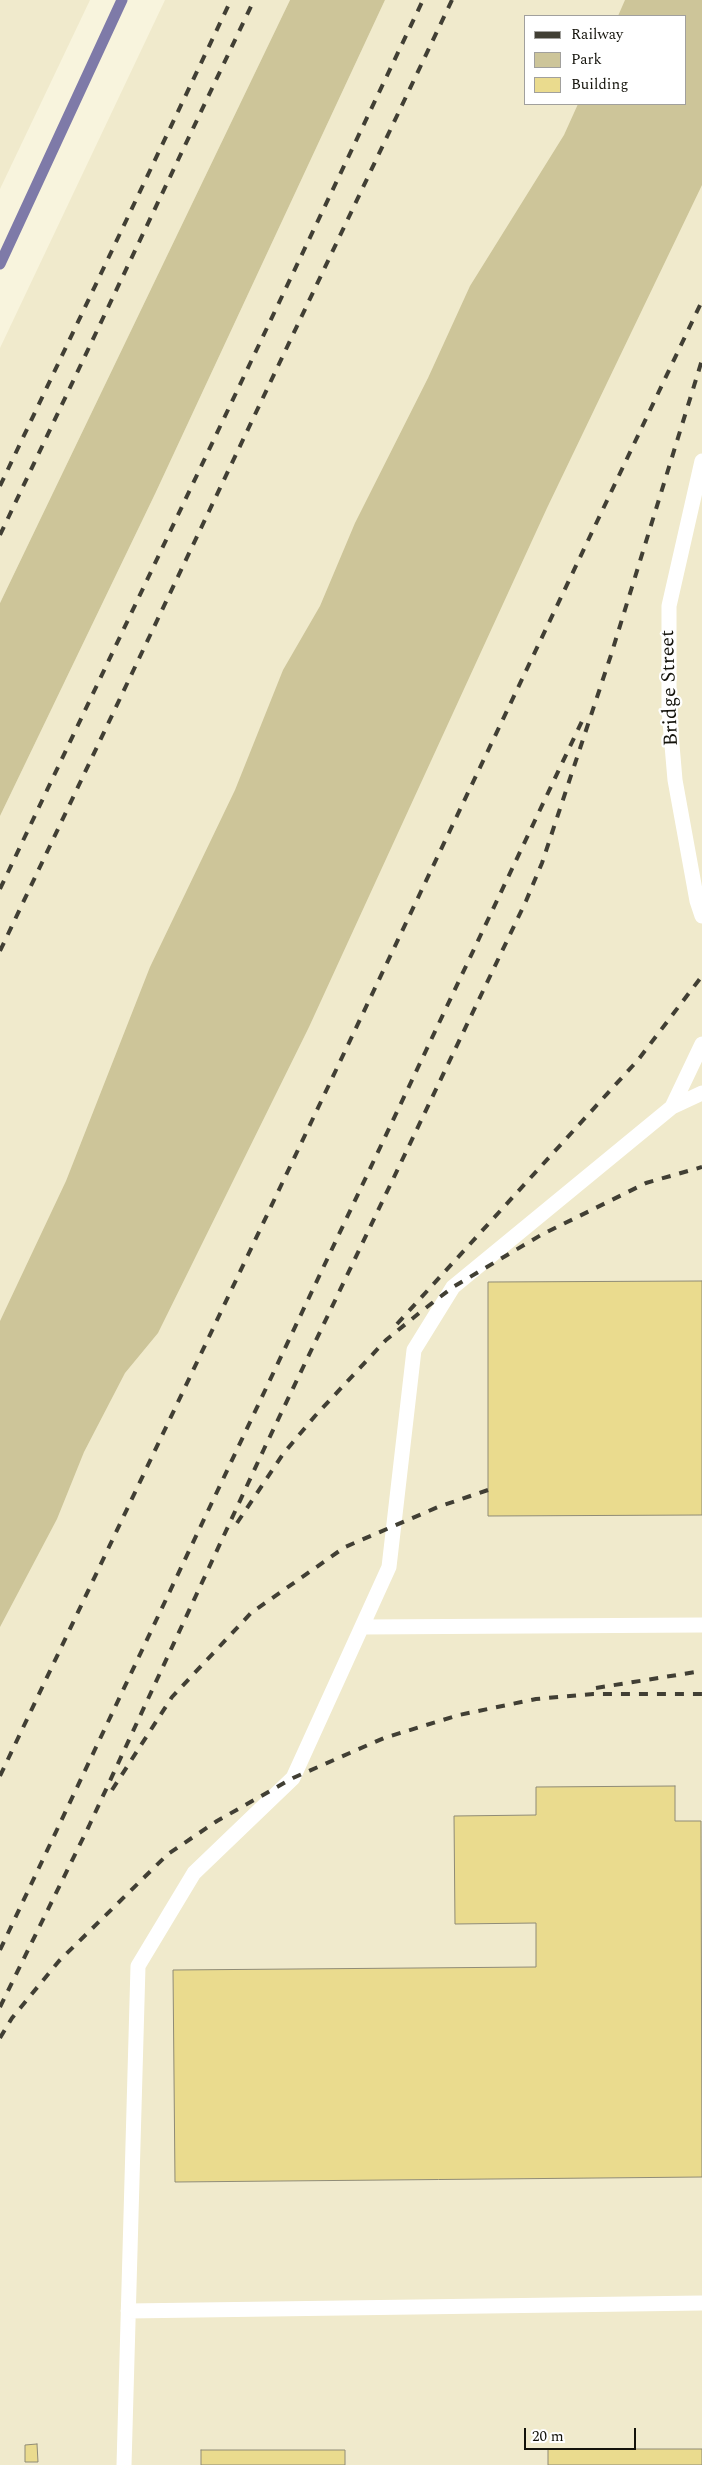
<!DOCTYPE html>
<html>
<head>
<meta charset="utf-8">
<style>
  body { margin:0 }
  #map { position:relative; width:702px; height:2465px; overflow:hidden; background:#f8f4dd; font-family:Spectral,serif }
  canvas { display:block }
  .legend { position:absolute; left:524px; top:15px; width:162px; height:90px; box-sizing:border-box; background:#fff; border:1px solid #a1a09d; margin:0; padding:6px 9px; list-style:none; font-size:15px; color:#13120a }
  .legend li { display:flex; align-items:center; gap:10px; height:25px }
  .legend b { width:25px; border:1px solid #a1a09d }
  .scale { position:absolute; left:524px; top:2428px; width:112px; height:22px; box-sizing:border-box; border:2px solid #13120a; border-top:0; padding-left:6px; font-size:15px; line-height:18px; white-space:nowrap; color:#13120a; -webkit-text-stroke:4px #fff; paint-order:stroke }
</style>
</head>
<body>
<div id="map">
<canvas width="702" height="2465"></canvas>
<ul class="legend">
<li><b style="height:6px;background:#413f34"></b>Railway</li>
<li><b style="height:14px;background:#cdc599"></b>Park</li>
<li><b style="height:14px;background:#eadb8e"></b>Building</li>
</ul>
<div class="scale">20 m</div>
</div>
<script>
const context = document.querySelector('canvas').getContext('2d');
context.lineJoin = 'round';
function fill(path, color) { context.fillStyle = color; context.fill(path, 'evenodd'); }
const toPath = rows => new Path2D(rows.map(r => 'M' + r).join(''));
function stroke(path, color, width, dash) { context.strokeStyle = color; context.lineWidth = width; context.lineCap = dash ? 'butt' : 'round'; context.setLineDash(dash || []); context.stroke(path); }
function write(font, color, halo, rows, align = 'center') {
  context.font = font + ' Spectral,serif'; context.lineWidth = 4.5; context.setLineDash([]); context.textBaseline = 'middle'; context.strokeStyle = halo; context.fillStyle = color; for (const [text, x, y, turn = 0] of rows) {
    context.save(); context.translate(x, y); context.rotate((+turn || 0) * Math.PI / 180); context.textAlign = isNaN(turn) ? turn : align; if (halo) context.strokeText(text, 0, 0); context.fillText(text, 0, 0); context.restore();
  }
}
fill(toPath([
  [0,0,90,0,0,189],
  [165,0,290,0,0,603,0,348],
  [385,0,702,0,702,2465,0,2465,0,816,155,494],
  [526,16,686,16,686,104,526,104]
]), '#f0eacc');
fill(toPath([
  [290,0,385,0,155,494,0,816,0,603],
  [625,0,702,0,702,185,547,508,309,1027,158,1333,125,1373,84,1452,57,1519,0,1627,0,1321,66,1181,150,967,235,790,283,670,320,606,355,523,428,378,470,286,564,135,578,104,686,104,686,16,618,16]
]), '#cdc599');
stroke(toPath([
  [0,264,122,0]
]), '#7e7aa8', 11);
const building = toPath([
  [702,1281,702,1515,488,1516,488,1282,702,1281],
  [675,1786,675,1821,701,1821,702,2177,175,2182,173,1970,536,1967,536,1923,455,1924,454,1816,536,1815,536,1787,675,1786],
  [37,2444,38,2462,25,2462,25,2445,37,2444],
  [548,2449,702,2449,702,2465,548,2465,548,2449],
  [201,2450,345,2450,345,2465,201,2465,201,2450]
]);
fill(building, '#eadb8e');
stroke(building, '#908c77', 1);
stroke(toPath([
  [702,461,669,606,669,710,675,780,697,901,702,916],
  [672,1107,702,1044],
  [362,1627,702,1625],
  [128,2311,702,2303],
  [124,2465,138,1966,194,1873,293,1778,389,1567,414,1350,453,1287,672,1107,702,1093]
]), '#fff', 15);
stroke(toPath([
  [0,486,231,0],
  [0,535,254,0],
  [0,889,423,0],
  [0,951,452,0],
  [397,1324,638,1060,702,976],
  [237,1523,283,1454,315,1416,386,1340,423,1310,453,1287,541,1235,646,1183,702,1167],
  [596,1688,702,1671],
  [0,1776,702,301],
  [112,1790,172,1697,251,1613,345,1547,438,1507,488,1490],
  [0,1950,583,719],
  [0,2007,89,1826,264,1449,526,901,542,863,611,655,702,360],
  [0,2038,12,2018,59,1961,168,1854,217,1821,293,1778,384,1738,459,1715,536,1699,593,1694,702,1694]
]), '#413f34', 4, [9, 9]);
write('20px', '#13120a', '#fff', [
  ["Bridge Street",671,688,-92]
]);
</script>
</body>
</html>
